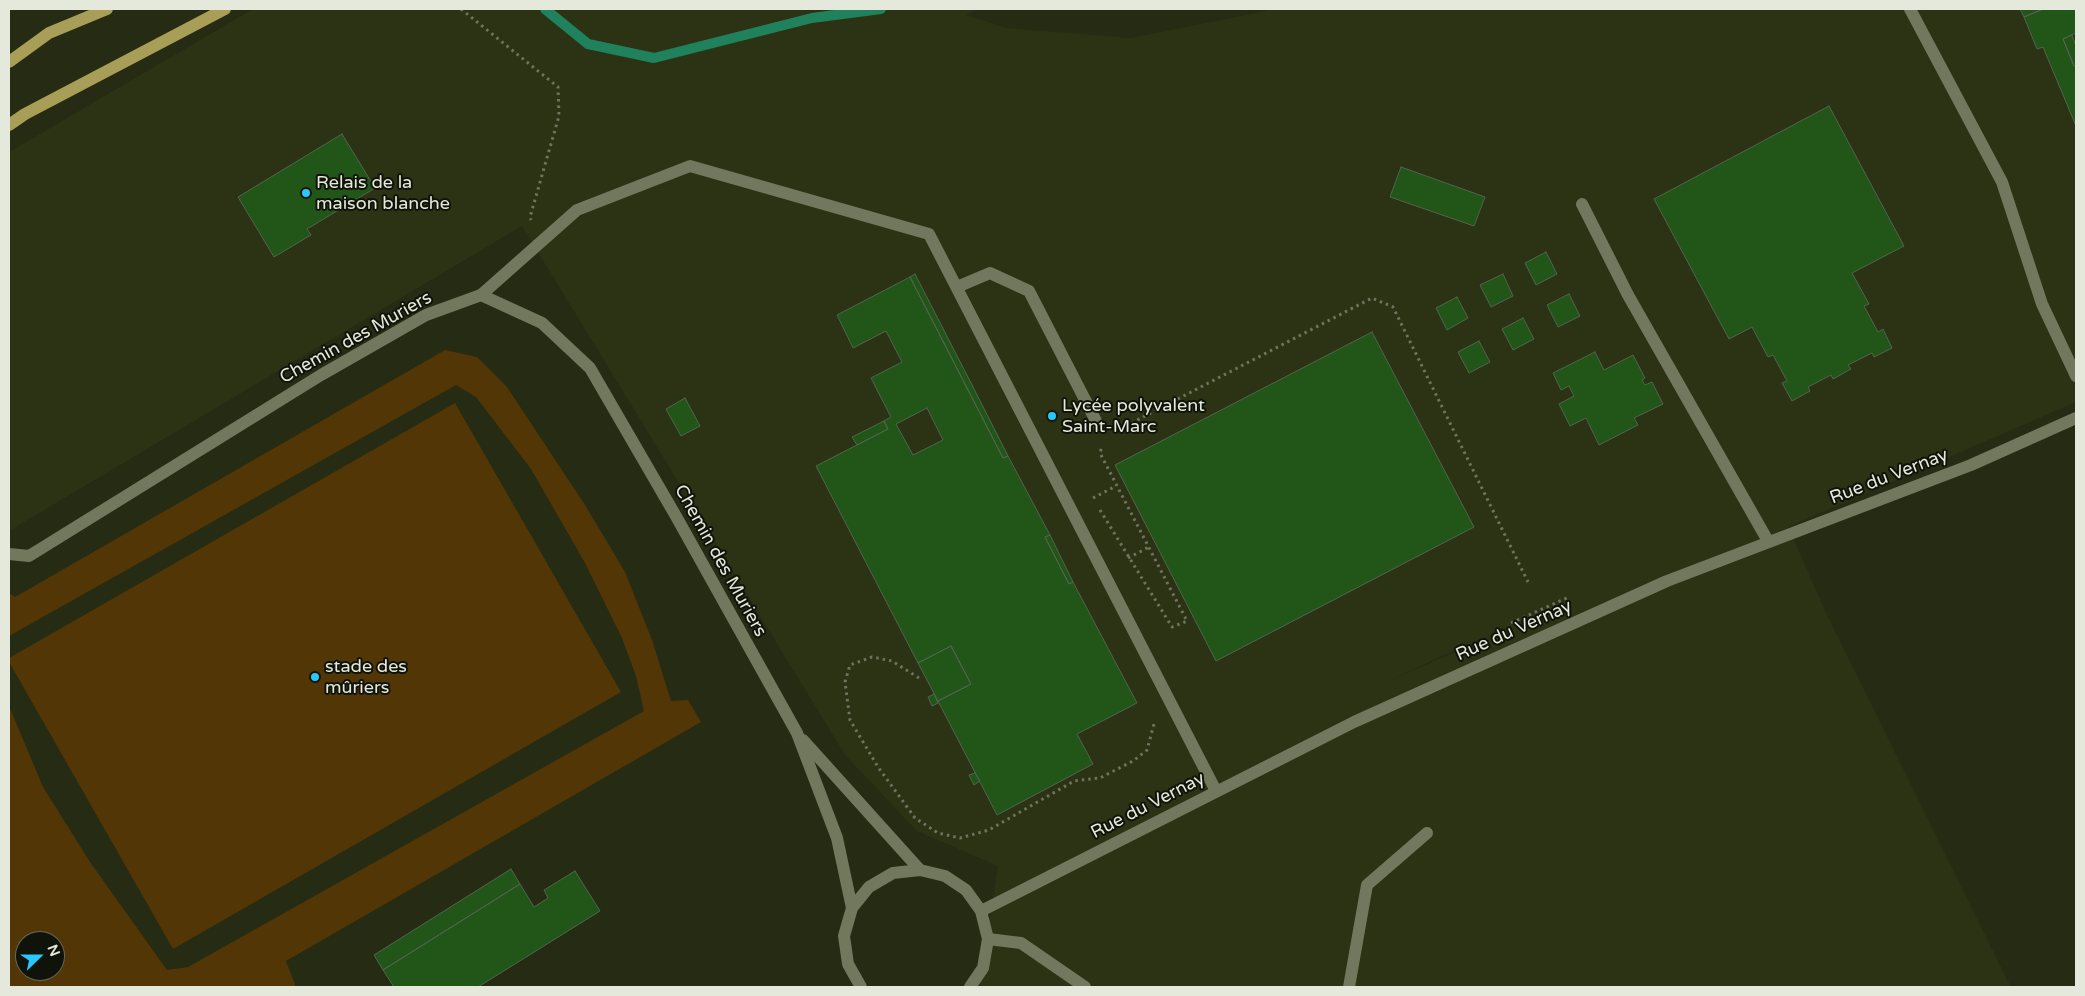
<!DOCTYPE html>
<html>
<head>
<meta charset="utf-8">
<style>
  body { margin:0 }
  #map { position:relative; width:2085px; height:996px; overflow:hidden; background:#262b14; font-family:"Varela Round",sans-serif }
  canvas { display:block }
  .frame { position:absolute; inset:0; border:10px solid #e5e9db; pointer-events:none }
  .north { position:absolute; left:15px; top:931px; width:50px; height:50px; box-sizing:border-box; background:#101309; border:1px solid #65695d; border-radius:50%; rotate:68deg; font-size:14px; font-weight:700; line-height:20px; text-align:center; color:#e5e9db }
  .north::after { content:''; display:block; margin:auto; width:18px; height:22px; background:#28c8ff; clip-path:polygon(50% 0,100% 100%,50% 72%,0 100%) }
</style>
</head>
<body>
<div id="map">
<canvas width="2085" height="996"></canvas>
<div class="frame"></div>
<div class="north">N</div>
</div>
<script>
const context = document.querySelector('canvas').getContext('2d');
context.lineJoin = 'round';
function fill(path, color) { context.fillStyle = color; context.fill(path, 'evenodd'); }
const toPath = rows => new Path2D(rows.map(r => 'M' + r).join(''));
function stroke(path, color, width, dash) { context.strokeStyle = color; context.lineWidth = width; context.lineCap = dash ? 'butt' : 'round'; context.setLineDash(dash || []); context.stroke(path); }
function write(font, color, halo, rows, align = 'center') {
  context.font = font + ' "Varela Round",sans-serif'; context.lineWidth = 4; context.setLineDash([]); context.textBaseline = 'middle'; context.strokeStyle = halo; context.fillStyle = color; for (const [text, x, y, turn = 0] of rows) {
    context.save(); context.translate(x, y); context.rotate((+turn || 0) * Math.PI / 180); context.textAlign = isNaN(turn) ? turn : align; if (halo) context.strokeText(text, 0, 0); context.fillText(text, 0, 0); context.restore();
  }
}
fill(toPath([
  [253,9,978,9,966,15,1007,28,1130,38,1266,11,1266,9,2076,9,2076,402,1788,527,1829,619,2011,987,979,987,998,866,917,831,845,755,522,226,9,531,9,152],
  [1525,621,1389,681,1442,656]
]), '#2c3214');
fill(toPath([
  [445,350,477,357,507,387,585,505,625,572,652,640,671,701,688,700,701,722,286,961,296,987,9,987,9,706,43,787,90,862,167,970,188,967,644,711,636,676,622,638,585,563,531,469,476,397,456,385,9,636,9,593,15,597],
  [25,941,55,941,55,971,25,971],
  [455,403,621,692,173,949,9,662,9,658]
]), '#523605');
stroke(toPath([
  [545,9,588,44,654,58,812,18,881,9]
]), '#20825c', 10);
const building = toPath([
  [2020,9,2043,9,2024,17,2020,9],
  [2043,9,2076,9,2076,33,2063,39,2074,66,2076,65,2076,126,2043,47,2037,49,2024,17,2043,9],
  [2072,35,2076,46,2076,65,2074,66,2063,39,2072,35],
  [1829,106,1904,246,1852,273,1869,304,1864,306,1878,332,1883,329,1892,348,1874,357,1872,353,1848,365,1851,369,1833,379,1831,375,1808,387,1810,391,1792,401,1782,383,1787,381,1773,355,1768,357,1752,327,1729,339,1654,199,1829,106],
  [342,134,375,188,307,229,311,235,274,257,238,197,342,134],
  [1401,167,1485,197,1474,226,1390,197,1401,167],
  [1546,252,1557,274,1536,285,1525,263,1546,252],
  [915,274,972,385,1008,456,1003,458,967,388,910,277,915,274],
  [1503,274,1513,296,1491,307,1480,285,1503,274],
  [910,277,1003,458,1008,456,1050,535,1045,537,1069,584,1073,582,1137,703,1077,734,1093,764,997,815,938,701,971,684,951,646,918,663,816,466,888,429,884,421,891,417,871,378,902,362,886,331,853,348,837,315,910,277],
  [927,408,943,440,913,455,896,424,927,408],
  [1569,294,1580,316,1558,327,1547,305,1569,294],
  [1457,297,1468,318,1447,330,1436,308,1457,297],
  [1523,318,1534,339,1513,350,1502,329,1523,318],
  [1372,332,1474,527,1216,661,1115,465,1372,332],
  [1479,341,1490,362,1469,373,1458,352,1479,341],
  [1595,352,1604,370,1633,355,1645,378,1642,380,1645,385,1652,382,1663,404,1634,418,1638,425,1599,445,1586,418,1570,426,1559,404,1574,396,1569,386,1561,390,1553,373,1595,352],
  [685,398,700,426,681,436,666,409,685,398],
  [884,421,888,429,857,445,852,437,884,421],
  [1050,535,1073,582,1069,584,1045,537,1050,535],
  [951,646,971,684,938,701,918,663,951,646],
  [934,694,938,703,932,706,928,697,934,694],
  [975,773,980,781,974,785,969,775,975,773],
  [511,869,520,884,383,970,374,955,511,869],
  [575,871,600,911,478,987,394,987,383,970,520,884,534,907,548,898,544,890,575,871]
]);
fill(building, '#225518');
stroke(building, '#52644f', 1);
stroke(toPath([
  [461,9,558,87,559,116,530,217,531,220],
  [1120,429,1372,298,1393,307,1528,582],
  [1093,498,1116,486],
  [1100,510,1172,627,1187,621,1100,453,1102,446],
  [1128,558,1149,547],
  [1511,623,1569,597],
  [919,678,892,661,872,657,850,665,845,682,850,720,878,767,915,818,938,833,960,838,989,830,1074,781,1100,778,1133,761,1147,750,1154,724]
]), '#6e735f', 3, [2.5, 4]);
stroke(toPath([
  [1910,9,2002,182,2042,304,2076,376],
  [1582,204,1628,295,1768,541],
  [957,287,990,273,1029,291,1097,423],
  [481,295,577,210,690,166,929,234,1216,791],
  [988,939,1021,943,1085,987],
  [1349,987,1367,885,1427,833]
]), '#71785d', 12);
stroke(toPath([
  [9,554,29,556,321,375,426,315,481,295,542,323,590,368,677,518,797,733,837,838,852,908],
  [803,740,920,870],
  [981,911,1354,722,1667,581,1971,465,2076,418],
  [861,987,848,964,844,936,852,908,869,887,893,873,920,870,945,876,966,890,981,911,988,939,983,968,970,987]
]), '#71785d', 12);
stroke(toPath([
  [9,62,49,33,107,9],
  [9,125,25,114,225,9]
]), '#a99e57', 12);
for (const [x, y, r, color] of [
  [306,193,5,"#28c8ff"],
  [1052,416,5,"#28c8ff"],
  [315,677,5,"#28c8ff"]
]) { const dot = new Path2D(); dot.arc(x, y, r, 0, 2 * Math.PI); context.fillStyle = color; context.fill(dot); stroke(dot, '#101309', 2); }
write('18px', '#e5e9db', '#101309', [
  ["Relais de la",316,183],
  ["maison blanche",316,204],
  ["Lycée polyvalent",1062,406],
  ["Saint-Marc",1062,427],
  ["stade des",325,667],
  ["mûriers",325,688]
], 'left');
write('18px', '#e5e9db', '#101309', [
  ["Chemin des Muriers",356,338,-29],
  ["Rue du Vernay",1889,477,-21],
  ["Chemin des Muriers",720,561,61],
  ["Rue du Vernay",1514,631,-24],
  ["Rue du Vernay",1148,806,-27]
]);
</script>
</body>
</html>
